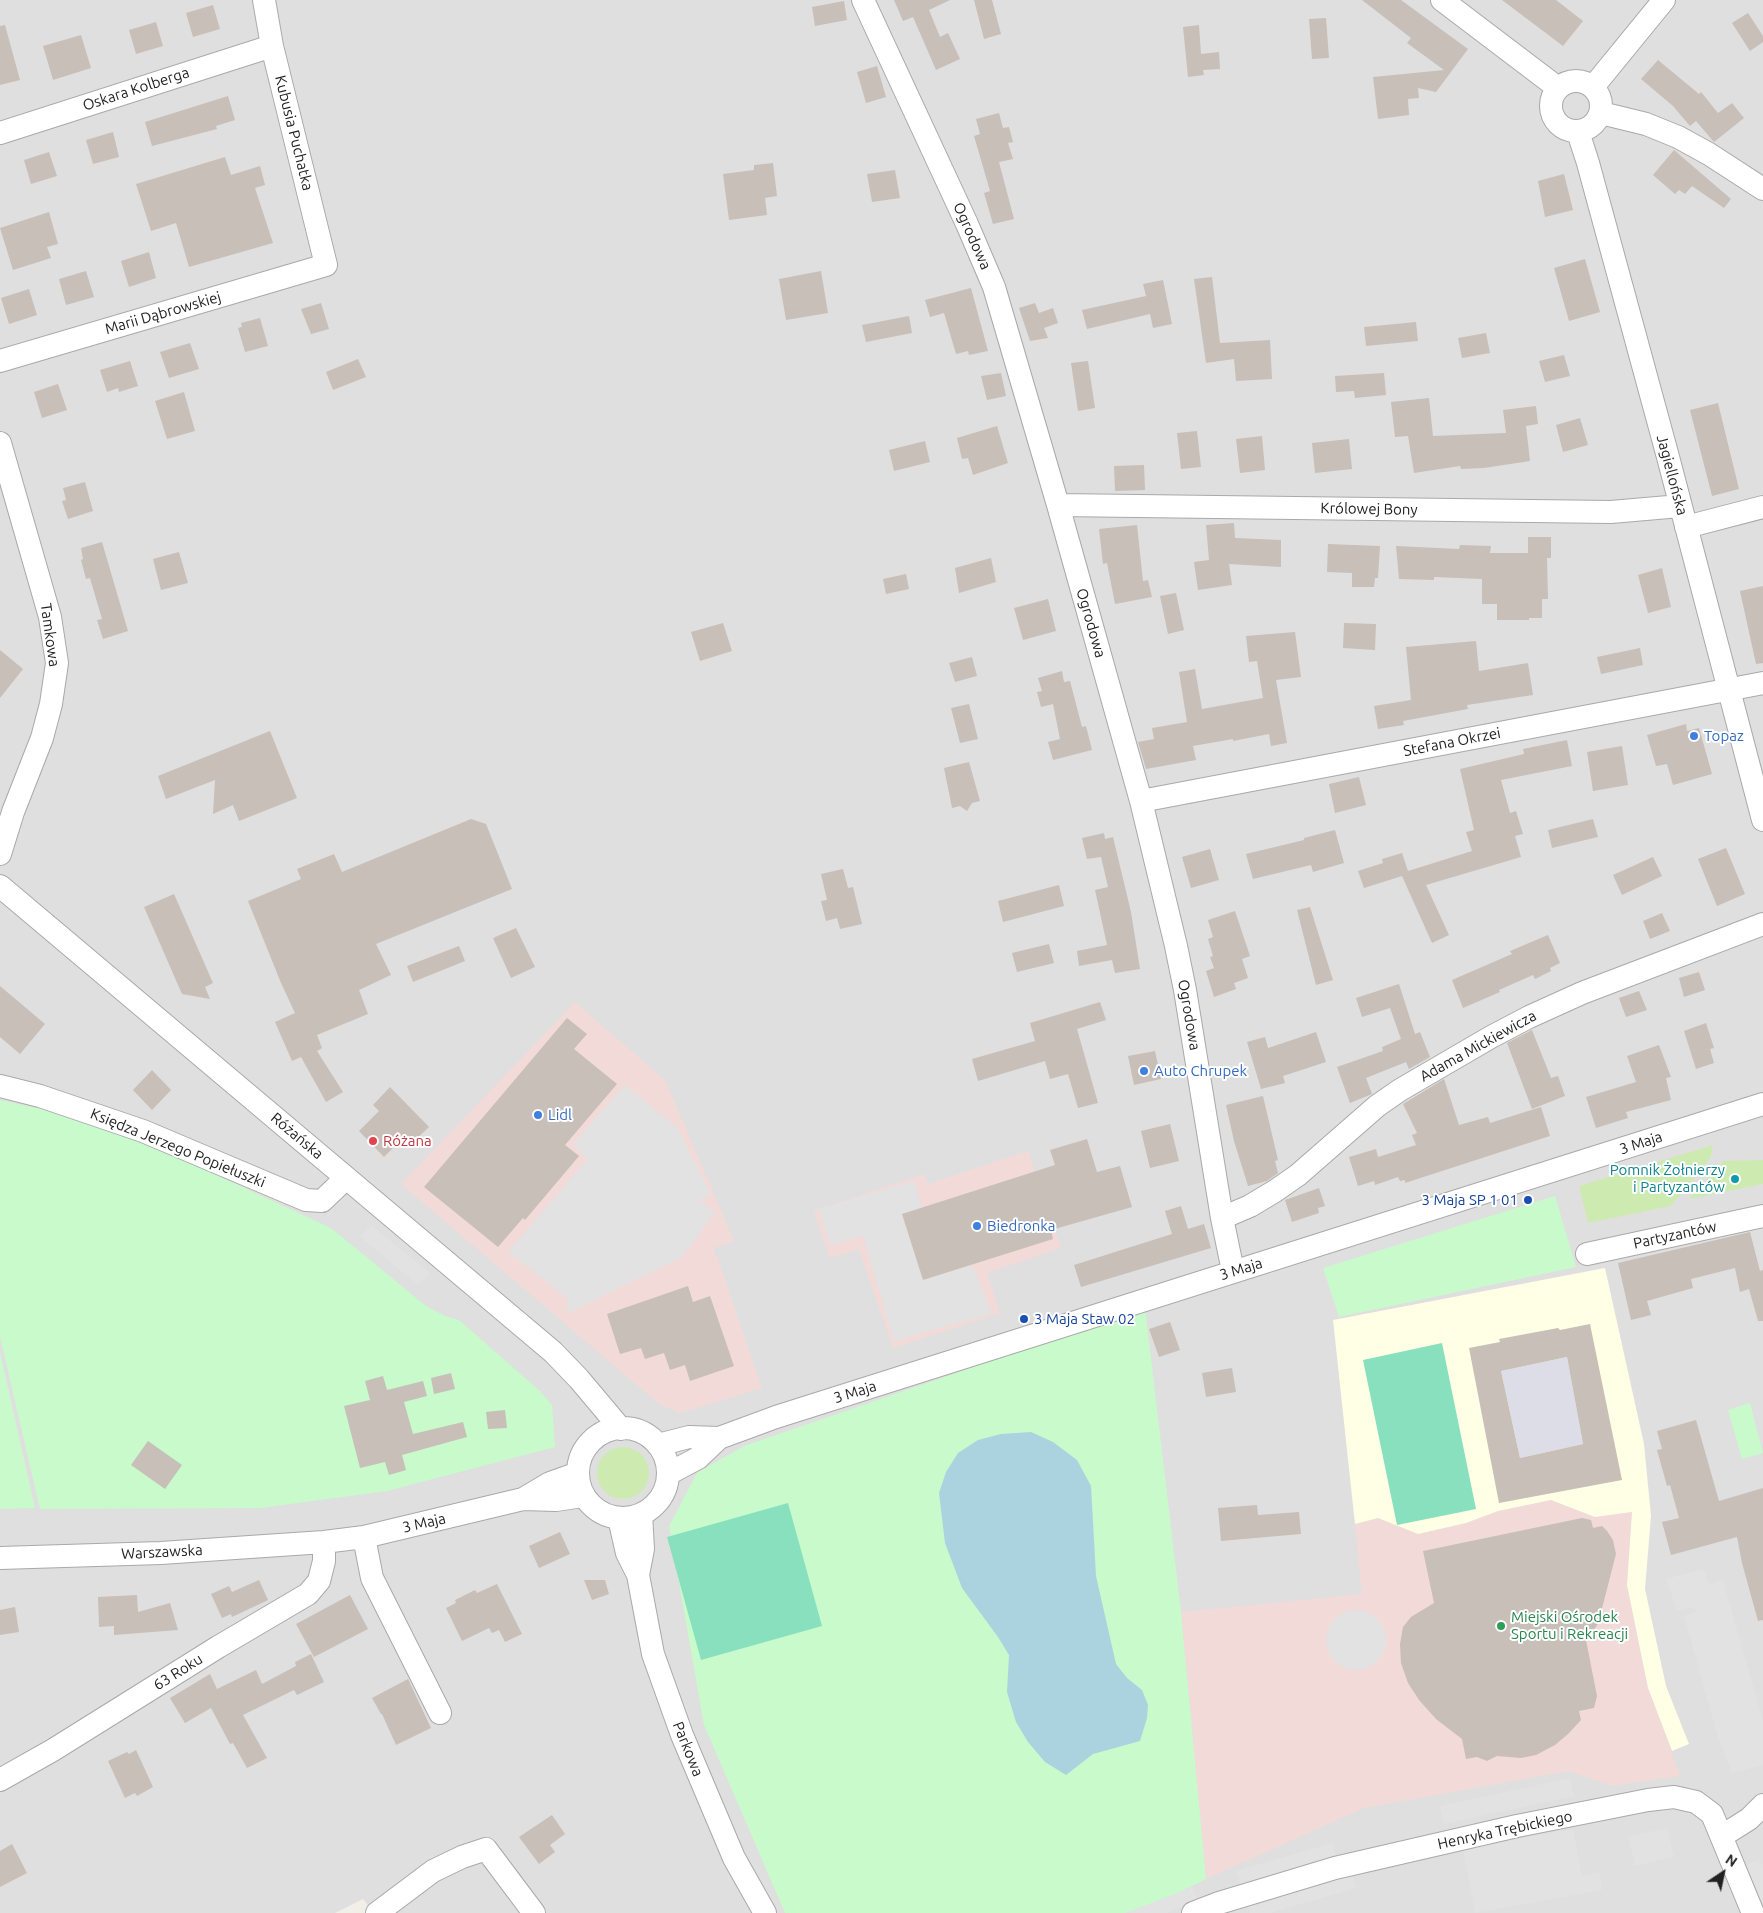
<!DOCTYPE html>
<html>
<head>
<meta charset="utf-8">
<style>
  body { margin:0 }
  #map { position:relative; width:1763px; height:1913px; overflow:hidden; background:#f2efe9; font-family:Ubuntu,sans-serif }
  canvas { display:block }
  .north { position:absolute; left:1698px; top:1848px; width:50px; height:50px; -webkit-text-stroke:4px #fff; paint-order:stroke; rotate:34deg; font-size:14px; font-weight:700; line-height:20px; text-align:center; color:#222 }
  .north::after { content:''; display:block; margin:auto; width:18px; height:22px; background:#222; clip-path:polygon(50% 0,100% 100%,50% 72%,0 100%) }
</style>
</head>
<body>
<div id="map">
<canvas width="1763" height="1913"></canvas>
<div class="north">N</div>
</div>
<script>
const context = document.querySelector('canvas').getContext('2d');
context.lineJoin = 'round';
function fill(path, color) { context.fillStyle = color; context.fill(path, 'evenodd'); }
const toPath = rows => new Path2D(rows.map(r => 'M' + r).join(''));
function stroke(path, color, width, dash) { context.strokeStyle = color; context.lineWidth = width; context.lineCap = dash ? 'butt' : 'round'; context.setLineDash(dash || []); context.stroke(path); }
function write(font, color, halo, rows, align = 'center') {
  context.font = font + ' Ubuntu,sans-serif'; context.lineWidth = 4; context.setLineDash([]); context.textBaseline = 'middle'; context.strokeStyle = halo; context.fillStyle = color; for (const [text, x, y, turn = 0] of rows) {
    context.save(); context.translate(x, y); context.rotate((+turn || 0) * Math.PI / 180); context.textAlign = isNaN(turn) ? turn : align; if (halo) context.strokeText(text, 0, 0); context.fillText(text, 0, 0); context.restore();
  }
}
fill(toPath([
  [0,0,1763,0,1763,1913,374,1913,363,1899,335,1913,0,1913]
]), '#e0dfdf');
fill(toPath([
  [575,1002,665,1080,734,1241,714,1248,762,1388,680,1413,659,1404,401,1184],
  [1028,1151,1061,1248,987,1273,1000,1313,893,1348,859,1249,830,1258,814,1211,924,1174,928,1184],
  [1551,1500,1595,1517,1632,1512,1627,1585,1648,1688,1680,1776,1612,1786,1569,1771,1364,1808,1206,1879,1181,1612,1362,1594,1355,1524,1378,1518,1418,1534,1466,1523,1498,1511]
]), '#f2dad9');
fill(toPath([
  [1605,1268,1644,1444,1651,1516,1645,1589,1666,1686,1689,1744,1672,1751,1648,1688,1627,1585,1632,1512,1595,1517,1551,1500,1498,1511,1466,1523,1418,1534,1378,1518,1355,1524,1333,1320]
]), '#ffffe5');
fill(toPath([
  [1713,1145,1711,1157,1671,1206,1588,1223,1579,1186],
  [1763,1160,1763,1184,1689,1199,1723,1161],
  '597 1473a26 26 0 1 1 52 0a26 26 0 1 1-52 0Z'
]), '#cdebb0');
fill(toPath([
  [0,1100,51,1111,160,1149,331,1228,426,1306,445,1316,459,1320,540,1391,552,1405,555,1447,387,1491,260,1508,40,1509,0,1337],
  [1555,1196,1576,1267,1339,1317,1323,1268],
  [1145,1308,1181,1612,1206,1879,1137,1913,785,1913,704,1725,669,1526,697,1473,744,1446],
  [0,1352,35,1508,0,1509],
  [1750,1403,1763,1453,1742,1459,1728,1410]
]), '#c8facc');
fill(toPath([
  [1442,1343,1476,1509,1397,1525,1363,1360],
  [788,1503,822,1626,701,1660,667,1537]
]), '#88e0be');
fill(toPath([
  [625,1085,677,1127,711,1195,699,1200,715,1212,682,1257,568,1313,567,1298,508,1252,587,1160,573,1144],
  [914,1181,922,1208,902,1214,923,1280,972,1265,992,1313,894,1341,863,1236,831,1245,818,1209],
  [371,1225,430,1273,418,1285,360,1237],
  [1704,1569,1709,1584,1723,1580,1763,1721,1763,1765,1732,1773,1718,1738,1684,1616,1698,1612,1692,1607,1677,1611,1666,1579],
  '1326 1640a30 30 0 1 1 60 0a30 30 0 1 1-60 0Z',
  [1570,1778,1574,1796,1444,1824,1440,1806],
  [1667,1828,1674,1857,1635,1866,1628,1837],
  [1573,1829,1582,1876,1599,1872,1602,1890,1475,1913,1463,1849],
  [1332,1843,1337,1858,1241,1886,1236,1871],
  [1759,1859,1763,1869,1763,1905,1746,1865],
  [1352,1875,1356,1888,1270,1913,1250,1913,1248,1905],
  [1193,1887,1198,1901,1167,1913,1125,1913]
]), '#e2e2e2');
fill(toPath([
  [1567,1357,1583,1444,1520,1458,1501,1371]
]), '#dddde8');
fill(toPath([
  [1031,1432,1053,1442,1077,1460,1091,1486,1096,1576,1116,1664,1127,1678,1142,1690,1148,1705,1147,1718,1140,1741,1093,1754,1066,1775,1045,1762,1028,1742,1016,1722,1007,1692,1009,1655,998,1637,962,1588,945,1543,939,1493,946,1472,958,1453,978,1440,1001,1434]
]), '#aad3df');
fill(toPath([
  [894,0,950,0,929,10,940,37,948,33,960,59,936,70,913,17,903,21],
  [974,0,992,0,1001,34,984,39],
  [1362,0,1401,0,1468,49,1436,92,1418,88,1419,98,1408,99,1409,115,1378,119,1373,77,1444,70,1407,43,1411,38],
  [1502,0,1556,0,1583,21,1563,46],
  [844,1,847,20,815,26,812,7],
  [213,5,220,29,193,37,186,13],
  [1748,13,1763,36,1763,42,1750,51,1732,23],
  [1326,18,1329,58,1312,59,1309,19],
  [156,22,163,46,136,54,129,30],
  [5,25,20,80,0,85,0,26],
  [1199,25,1201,54,1219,52,1220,69,1203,70,1204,75,1188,77,1183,27],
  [81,35,91,68,53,80,43,46],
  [1658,60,1699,94,1701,92,1718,113,1732,103,1744,118,1714,142,1696,121,1690,126,1673,106,1641,79],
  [877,66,886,97,866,103,857,72],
  [228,96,235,120,216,126,217,129,152,146,145,122],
  [999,113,1003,128,1009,127,1013,142,1008,143,1013,159,999,162,1014,219,993,224,984,193,990,191,974,136,980,134,976,119],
  [113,132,119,157,93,164,86,140],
  [1674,150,1731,199,1724,208,1692,186,1685,194,1679,190,1675,194,1653,175],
  [49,152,57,176,31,184,24,160],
  [225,157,231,175,260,166,265,185,255,188,273,243,189,267,176,223,151,231,136,184],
  [773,163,777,196,765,198,767,215,729,220,723,174,754,170,754,165],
  [895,170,900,198,872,202,867,174],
  [1564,174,1573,210,1545,217,1538,181],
  [49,212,58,244,47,247,51,258,13,270,0,228],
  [149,252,156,278,129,287,121,261],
  [1585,259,1600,312,1569,321,1554,268],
  [86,271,94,297,66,305,59,279],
  [821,271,828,313,786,320,779,279],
  [1212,277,1220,343,1270,340,1272,379,1236,381,1234,359,1206,363,1194,279],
  [1163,280,1172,324,1153,328,1150,314,1087,329,1082,310,1146,296,1143,284],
  [971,288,988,351,969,355,968,351,956,354,944,313,930,317,925,300],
  [29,289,37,315,9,324,1,298],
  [321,303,329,329,311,334,301,309],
  [1035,303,1039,313,1053,308,1058,323,1044,328,1048,338,1030,341,1019,308],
  [909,316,912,333,866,342,862,325],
  [260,318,268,346,245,352,238,328,242,327,241,323],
  [1416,322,1418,341,1366,346,1364,327],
  [1486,333,1490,353,1462,358,1458,338],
  [190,343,199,369,169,378,160,352],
  [1564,355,1570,376,1545,382,1539,361],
  [358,359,366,377,333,390,326,372],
  [130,361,138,386,119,392,118,388,107,392,100,370],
  [1088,361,1095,408,1078,411,1071,363],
  [1001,373,1006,396,987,400,981,376],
  [1384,373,1386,395,1355,398,1354,391,1336,392,1335,376],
  [58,384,67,410,42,418,34,392],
  [184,392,195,431,167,439,155,401],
  [1429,398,1433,436,1506,433,1503,410,1536,406,1538,424,1526,426,1530,461,1484,468,1461,469,1460,466,1414,473,1408,436,1395,437,1391,402],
  [1718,403,1739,489,1712,496,1690,410],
  [1580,418,1588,445,1563,452,1556,425],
  [997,426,1008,463,973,475,968,458,962,459,957,438],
  [1197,431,1201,467,1181,469,1177,433],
  [1262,436,1265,470,1240,473,1236,439],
  [1349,439,1352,469,1315,473,1312,443],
  [925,441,930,462,894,471,889,450],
  [1144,465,1145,490,1115,491,1114,466],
  [85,482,93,511,68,519,62,501,66,500,63,488],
  [1234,523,1235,538,1281,540,1281,567,1229,564,1232,585,1198,590,1194,562,1209,560,1206,525],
  [1137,525,1143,581,1148,580,1152,597,1115,604,1107,563,1103,564,1099,529],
  [1528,537,1551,537,1551,558,1547,558,1548,599,1542,599,1542,618,1529,618,1529,620,1497,620,1497,604,1482,604,1482,579,1434,577,1434,580,1399,579,1396,546,1459,549,1460,545,1491,546,1490,553,1528,553],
  [102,542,128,631,103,639,97,620,102,619,90,578,86,579,81,560,83,559,81,548],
  [1328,544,1380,546,1378,578,1375,578,1374,587,1352,587,1352,573,1327,572],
  [179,552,188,583,161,590,153,559],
  [991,558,996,582,959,593,955,568],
  [1662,568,1671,607,1648,613,1638,575],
  [906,574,909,589,886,594,883,579],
  [1763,586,1763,663,1756,664,1740,591],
  [1176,593,1184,630,1168,634,1160,596],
  [1048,599,1056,631,1023,640,1014,608],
  [723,623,732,651,700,661,691,632],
  [1344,623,1376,624,1375,650,1343,648],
  [1295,632,1301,677,1276,680,1287,743,1271,746,1269,734,1233,741,1233,739,1193,746,1196,760,1146,769,1138,742,1154,739,1152,728,1187,722,1179,672,1195,669,1202,709,1263,698,1257,661,1249,662,1246,636],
  [1476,641,1479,671,1528,663,1533,695,1467,705,1468,709,1403,721,1404,725,1378,729,1374,706,1411,700,1406,647],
  [1640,648,1643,665,1601,674,1597,657],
  [0,650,23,669,0,698],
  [972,657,977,676,955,682,949,663],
  [1062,671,1064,682,1070,681,1082,727,1086,726,1092,750,1053,760,1048,742,1060,739,1053,704,1041,707,1037,692,1042,691,1038,678],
  [969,704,978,739,960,743,951,708],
  [1686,724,1687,731,1699,728,1712,774,1673,785,1667,764,1656,766,1647,735],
  [270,731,297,798,239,821,233,805,213,814,215,780,166,799,158,776],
  [1567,740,1572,766,1501,780,1510,813,1516,811,1523,834,1515,836,1521,857,1426,885,1449,935,1432,943,1402,876,1364,888,1358,871,1383,863,1382,859,1402,853,1408,871,1472,851,1466,832,1474,830,1460,769,1524,754,1523,749],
  [1622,746,1628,785,1593,791,1587,752],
  [969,762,980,801,972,803,967,811,960,806,952,808,944,768],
  [1359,777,1366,805,1335,813,1329,784],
  [471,819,486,824,512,889,376,944,391,975,359,990,368,1014,317,1035,322,1048,317,1051,343,1092,326,1102,301,1057,292,1061,275,1022,295,1013,281,983,248,901,301,879,297,869,334,854,342,872],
  [1593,819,1598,837,1552,848,1548,830],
  [1335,830,1344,863,1313,872,1311,865,1253,879,1246,854,1304,840,1304,838],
  [1104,833,1105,839,1113,837,1131,912,1140,969,1115,973,1112,960,1079,966,1077,951,1107,945,1095,890,1108,887,1101,857,1087,859,1082,838],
  [1726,848,1745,894,1717,906,1698,859],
  [1210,849,1219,880,1191,888,1182,857],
  [1653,857,1662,876,1622,895,1613,875],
  [843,869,848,888,853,887,862,924,840,929,837,918,826,921,821,901,827,900,821,874],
  [1059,885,1064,906,1003,922,998,901],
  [174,894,213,983,205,987,210,999,182,994,144,907],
  [1310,907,1333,980,1316,985,1297,910],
  [1235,911,1250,956,1242,959,1248,978,1234,983,1236,989,1214,997,1206,971,1214,968,1210,957,1213,956,1208,939,1213,937,1208,920],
  [1662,913,1670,931,1650,939,1643,921],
  [516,928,535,967,511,978,493,938],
  [1548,935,1560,963,1550,968,1551,971,1535,979,1533,975,1499,990,1500,992,1463,1008,1452,980,1512,954,1510,951],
  [1049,944,1054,963,1017,972,1012,953],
  [459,946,465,961,413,982,407,966],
  [1699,972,1705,990,1684,997,1679,978],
  [1399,984,1415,1034,1420,1032,1430,1057,1409,1069,1406,1062,1366,1078,1372,1094,1350,1103,1337,1067,1383,1051,1382,1047,1401,1039,1390,1008,1362,1017,1356,998],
  [0,986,45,1024,20,1054,0,1037],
  [1639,991,1647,1010,1626,1017,1619,998],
  [1100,1002,1106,1020,1077,1029,1098,1103,1078,1108,1068,1074,1050,1079,1045,1061,978,1081,972,1059,1035,1041,1030,1023],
  [567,1018,587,1034,574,1049,617,1084,565,1145,579,1156,525,1220,523,1218,498,1247,424,1187],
  [1706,1023,1714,1048,1710,1049,1714,1063,1696,1069,1684,1031],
  [1532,1030,1551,1078,1558,1076,1565,1096,1532,1109,1507,1043],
  [1316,1032,1326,1062,1283,1076,1285,1083,1261,1089,1247,1042,1265,1037,1268,1048],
  [1659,1045,1671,1077,1666,1078,1671,1100,1626,1112,1628,1118,1596,1128,1586,1097,1636,1082,1627,1056],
  [1155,1051,1161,1079,1134,1085,1128,1056],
  [152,1070,171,1090,152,1110,133,1090],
  [1444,1079,1459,1125,1488,1117,1490,1123,1541,1107,1550,1136,1405,1183,1405,1180,1400,1181,1398,1177,1375,1185,1374,1181,1358,1186,1349,1157,1376,1149,1378,1157,1416,1145,1412,1135,1417,1133,1403,1104],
  [390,1087,429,1127,411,1144,404,1137,384,1157,359,1131,379,1111,373,1105],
  [1263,1096,1278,1160,1275,1161,1278,1173,1267,1181,1248,1186,1234,1141,1226,1105],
  [1170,1124,1179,1161,1150,1168,1141,1131],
  [1087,1139,1097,1172,1120,1166,1132,1207,1051,1230,1053,1239,923,1280,902,1214,1055,1165,1050,1150],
  [1319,1188,1325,1206,1318,1208,1319,1213,1292,1222,1285,1200],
  [1181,1206,1188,1229,1204,1224,1211,1248,1081,1287,1074,1265,1172,1234,1165,1211],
  [1750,1232,1760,1271,1763,1270,1763,1321,1758,1321,1749,1289,1740,1292,1735,1268,1691,1279,1693,1288,1647,1301,1651,1315,1631,1320,1618,1263],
  [688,1286,693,1302,710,1296,734,1366,690,1381,685,1365,670,1370,664,1353,645,1359,641,1348,620,1354,607,1314],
  [1170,1322,1180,1350,1159,1357,1149,1329],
  [1590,1324,1622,1480,1499,1503,1469,1348,1500,1342,1499,1339,1558,1328,1560,1330],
  [1567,1357,1583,1444,1520,1458,1501,1371],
  [1232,1368,1236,1392,1206,1397,1202,1373],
  [451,1373,455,1389,434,1394,431,1378],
  [383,1376,387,1390,423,1381,427,1396,404,1402,413,1434,463,1422,467,1437,402,1455,406,1470,389,1475,385,1462,360,1468,344,1406,370,1400,365,1381],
  [505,1410,507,1428,488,1429,486,1412],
  [1696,1420,1719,1501,1763,1488,1763,1620,1758,1621,1742,1563,1737,1537,1671,1555,1662,1522,1679,1518,1670,1485,1667,1486,1657,1450,1662,1449,1657,1431],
  [148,1441,182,1465,165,1489,131,1465],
  [1257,1505,1258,1515,1299,1512,1301,1534,1221,1541,1218,1508],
  [1582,1518,1591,1520,1593,1528,1602,1526,1607,1531,1613,1540,1616,1554,1598,1624,1586,1640,1597,1696,1594,1708,1579,1711,1581,1720,1568,1734,1555,1745,1536,1755,1521,1758,1497,1756,1487,1761,1477,1757,1466,1759,1462,1739,1436,1719,1419,1700,1408,1683,1401,1663,1400,1644,1403,1627,1411,1617,1434,1603,1423,1551],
  [560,1532,570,1554,539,1568,529,1546],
  [259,1580,268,1600,232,1617,231,1614,222,1618,211,1594,229,1586,232,1592],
  [584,1580,605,1580,609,1594,592,1600],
  [497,1584,522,1634,505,1642,499,1630,492,1633,489,1628,462,1641,446,1608,456,1603,455,1600,475,1590,477,1593],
  [137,1595,138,1612,170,1603,178,1630,114,1635,114,1626,99,1627,98,1597],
  [350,1595,368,1629,314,1657,296,1624],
  [15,1607,19,1632,0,1635,0,1610],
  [311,1654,324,1682,297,1695,294,1690,243,1715,267,1758,247,1768,233,1743,230,1744,211,1708,185,1723,170,1698,210,1674,217,1689,256,1670,262,1684,296,1666,295,1662],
  [408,1679,431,1728,396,1745,382,1714,381,1714,372,1698],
  [136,1750,153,1787,137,1796,135,1793,125,1798,108,1761,127,1752,129,1754],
  [552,1815,565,1834,550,1845,555,1852,539,1864,519,1837],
  [12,1844,27,1873,0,1887,0,1851]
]), '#c7bfb8');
const minor = toPath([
  [863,0,967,224,994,287,1058,505,1141,801,1176,946,1185,990,1222,1218,1233,1271],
  [1442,0,1558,88],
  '1551 106a25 25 0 1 1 50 0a25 25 0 1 1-50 0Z',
  [1593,87,1664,0],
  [1601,113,1646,124,1678,137,1709,154,1763,189],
  [1578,132,1588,163,1668,457,1763,820],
  [0,133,272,46],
  [0,361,326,265,272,46,264,0],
  [0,443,50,617,57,663,51,704,42,738,13,812,0,854],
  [1058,505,1611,512,1680,506],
  [1686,527,1763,507],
  [1141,801,1763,683],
  [0,886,553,1352,579,1379,621,1429],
  [0,1086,40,1096,143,1131,306,1200,322,1201,346,1178],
  [1222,1218,1250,1206,1275,1191,1298,1175,1377,1106,1400,1090,1491,1037,1529,1017,1582,993,1763,924],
  [1587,1254,1763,1216],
  '578 1473a45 45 0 1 1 90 0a45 45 0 1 1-90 0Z',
  [658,1445,689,1437,719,1438,776,1417,1763,1104],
  [668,1474,698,1458,719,1438],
  [523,1499,550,1483,578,1473],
  [619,1518,627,1553,638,1575,653,1654,682,1735,734,1858,765,1913],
  [364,1537,372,1578,440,1713],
  [0,1558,161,1553,324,1542,364,1537,523,1499,556,1500,576,1497,583,1494],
  [638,1575,643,1549,641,1514],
  [0,1780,53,1750,218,1647,308,1594,319,1581,324,1561,324,1542],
  [1722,1836,1749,1819,1763,1805],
  [377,1913,433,1871,462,1857,486,1849,534,1913],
  [1193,1913,1219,1903,1335,1868,1517,1826,1648,1800,1674,1797,1696,1802,1712,1814,1753,1913]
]);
stroke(minor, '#a9a9a9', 24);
stroke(minor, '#fff', 22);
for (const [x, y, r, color] of [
  [1694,736,5,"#3f7fe0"],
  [1144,1071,5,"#3f7fe0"],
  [538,1115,5,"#3f7fe0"],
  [373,1141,5,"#e0444e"],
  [1735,1179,5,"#0f9aa8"],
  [1528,1200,5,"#1a4fb4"],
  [977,1226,5,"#3f7fe0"],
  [1024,1319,5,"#1a4fb4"],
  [1501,1626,5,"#2e9e5b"]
]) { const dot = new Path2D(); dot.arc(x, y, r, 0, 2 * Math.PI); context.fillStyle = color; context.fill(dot); stroke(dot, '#fff', 2); }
write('15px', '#222', '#fff', [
  ["Oskara Kolberga",136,89,-18],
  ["Kubusia Puchatka",294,133,76],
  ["Ogrodowa",972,236,66],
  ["Marii Dąbrowskiej",163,313,-16],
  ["Jagiellońska",1672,475,75],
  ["Królowej Bony",1369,509,1],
  ["Ogrodowa",1091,623,74],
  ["Tamkowa",50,635,82],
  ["Stefana Okrzei",1452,742,-11],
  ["Ogrodowa",1189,1015,80],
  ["Adama Mickiewicza",1478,1046,-29],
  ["Różańska",297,1136,40],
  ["3 Maja",1641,1143,-18],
  ["Księdza Jerzego Popiełuszki",178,1148,22],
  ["Partyzantów",1675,1235,-12],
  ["3 Maja",1241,1269,-17],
  ["3 Maja",855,1392,-17],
  ["3 Maja",424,1523,-13],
  ["Warszawska",162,1552,-3],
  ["63 Roku",178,1672,-32],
  ["Parkowa",688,1749,68],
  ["Henryka Trębickiego",1505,1830,-12]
]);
write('15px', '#366cbe', '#fff', [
  ["Topaz",1704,736],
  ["Auto Chrupek",1154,1071],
  ["Lidl",548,1115],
  ["Biedronka",987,1226]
], 'left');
write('15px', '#be3a42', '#fff', [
  ["Różana",383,1141]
], 'left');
write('15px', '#0d838f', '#fff', [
  ["Pomnik Żołnierzy",1725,1170],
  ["i Partyzantów",1725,1187]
], 'right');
write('15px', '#164399', '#fff', [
  ["3 Maja SP 1 01",1518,1200],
  ["3 Maja Staw 02",1034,1319,"left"]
], 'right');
write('15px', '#27864d', '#fff', [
  ["Miejski Ośrodek",1511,1617],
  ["Sportu i Rekreacji",1511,1634]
], 'left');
</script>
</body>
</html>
